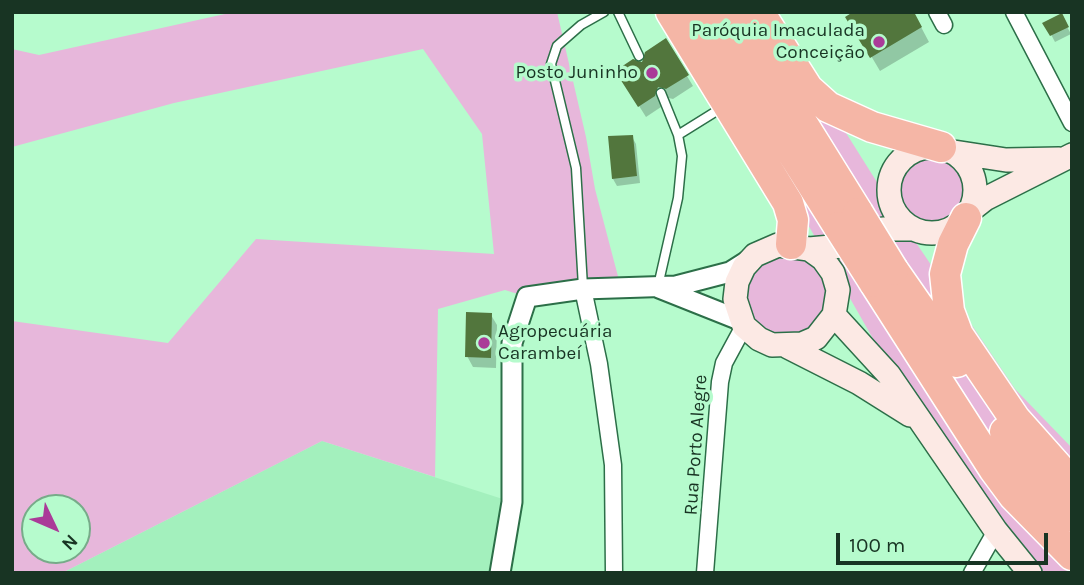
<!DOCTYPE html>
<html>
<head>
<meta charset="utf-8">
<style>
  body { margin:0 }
  #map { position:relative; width:1084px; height:585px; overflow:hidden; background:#b6fbcd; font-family:Karla,sans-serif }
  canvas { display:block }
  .frame { position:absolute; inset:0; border:14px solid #183423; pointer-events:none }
  .north { position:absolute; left:21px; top:494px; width:70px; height:70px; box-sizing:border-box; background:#b6fbcd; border:2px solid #77ab89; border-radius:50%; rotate:134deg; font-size:19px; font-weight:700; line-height:28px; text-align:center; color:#183423 }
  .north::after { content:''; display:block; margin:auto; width:24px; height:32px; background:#aa3b98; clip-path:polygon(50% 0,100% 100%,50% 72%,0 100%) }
  .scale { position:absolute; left:836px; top:533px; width:212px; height:32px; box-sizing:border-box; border:4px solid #183423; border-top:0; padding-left:9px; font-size:21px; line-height:24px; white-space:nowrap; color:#183423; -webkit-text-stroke:5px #b6fbcd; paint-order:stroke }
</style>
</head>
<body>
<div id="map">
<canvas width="1084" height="585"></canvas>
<div class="frame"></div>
<div class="north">N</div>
<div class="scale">100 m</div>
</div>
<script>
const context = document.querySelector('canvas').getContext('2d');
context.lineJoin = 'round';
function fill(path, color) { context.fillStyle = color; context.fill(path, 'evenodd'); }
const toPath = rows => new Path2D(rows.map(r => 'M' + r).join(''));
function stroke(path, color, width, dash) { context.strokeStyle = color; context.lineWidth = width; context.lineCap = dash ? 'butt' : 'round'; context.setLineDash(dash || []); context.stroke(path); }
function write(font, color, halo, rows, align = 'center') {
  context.font = font + ' Karla,sans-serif'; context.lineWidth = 7; context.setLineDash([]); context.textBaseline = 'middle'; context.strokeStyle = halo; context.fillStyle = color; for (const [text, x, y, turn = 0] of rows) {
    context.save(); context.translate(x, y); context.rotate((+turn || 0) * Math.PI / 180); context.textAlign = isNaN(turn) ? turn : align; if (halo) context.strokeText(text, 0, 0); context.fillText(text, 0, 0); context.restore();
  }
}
fill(toPath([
  [322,441,512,502,500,573,62,573]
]), '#a3f0bd');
fill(toPath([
  [234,12,557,12,586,137,595,189,620,284,527,297,505,290,438,309,435,477,322,441,62,573,12,573,12,321,168,343,256,239,494,254,482,134,423,49,174,103,12,147,12,49,39,55],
  [35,508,77,508,77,550,35,550],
  [671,12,770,12,902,222,1015,389,1072,448,1072,573,1030,573,920,421,807,223,781,218],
  [913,153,961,160,970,174,973,195,953,226,939,231,913,227,903,221,893,205,890,187,896,169],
  [776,247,824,263,836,303,803,342,753,332,740,279]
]), '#e7b7db');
fill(toPath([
  [913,12,929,42,880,71,848,17],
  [1061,16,1071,34,1055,42,1045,23],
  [666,41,693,86,673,99,664,97,661,107,646,117,624,82],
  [632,137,636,144,640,183,617,186,613,179],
  [491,315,497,325,496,368,473,367,467,356]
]), '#0003');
fill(toPath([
  [853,12,914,12,922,27,870,58,845,17],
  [1062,13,1069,27,1050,36,1042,23],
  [666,38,689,75,666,89,658,87,655,96,638,107,615,71,633,59,642,62,645,52],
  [633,135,637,176,612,179,608,136],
  [466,312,492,313,491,358,465,357]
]), '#52763d');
const service = toPath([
  [618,12,639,56],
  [678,135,723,107],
  [658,286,678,198,682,156,678,135,661,93],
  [583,287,576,168,551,64,557,46,581,25,604,12]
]);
const minor = toPath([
  [937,12,944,25],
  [1014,12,1072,123],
  [583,289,599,364,613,465,614,573],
  [705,573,720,382,724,363,744,326],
  [972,573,996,531]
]);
const tertiary = toPath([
  [659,288,742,321],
  [500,573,512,502,512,343,527,297,583,289,676,286,730,272,749,260]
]);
const secondary = toPath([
  '889 190a43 43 0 1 1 86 0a43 43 0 1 1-86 0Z',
  [954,152,1006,160,1059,159],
  [971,210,985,199,1072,155],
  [809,249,823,259,833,273,838,290,834,315,816,338,802,344,772,345,759,339,744,326,735,299,737,282,744,267,755,255,778,245,809,249,853,245,883,229,912,229],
  [834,315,889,375,996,531,1030,573],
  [788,347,859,383,910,415]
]);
const motorway = toPath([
  [671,12,788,203,793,220,791,244],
  [704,12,839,227],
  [733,12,858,213],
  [759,12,808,89,828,107,872,127,941,147],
  [966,218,953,244,945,274,949,311,958,335,1015,419,1072,483],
  [893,270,957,362],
  [874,282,994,469,1014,496,1072,555],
  [1005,432,1043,488,1072,516]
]);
stroke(service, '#2c6f48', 11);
stroke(minor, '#2c6f48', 19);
stroke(tertiary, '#2c6f48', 23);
stroke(secondary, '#2c6f48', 26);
stroke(motorway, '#fff', 33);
stroke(service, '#fff', 8);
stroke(minor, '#fff', 16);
stroke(tertiary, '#fff', 19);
stroke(secondary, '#fce9e4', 23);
stroke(motorway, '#f5b6a6', 30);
const motorwayBridge = toPath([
  [858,213,893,270],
  [839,227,874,282]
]);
stroke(motorwayBridge, '#fff', 33, []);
stroke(motorwayBridge, '#f5b6a6', 30);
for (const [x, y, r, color] of [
  [879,42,7,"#aa3b98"],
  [652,73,7,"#aa3b98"],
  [484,343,7,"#aa3b98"]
]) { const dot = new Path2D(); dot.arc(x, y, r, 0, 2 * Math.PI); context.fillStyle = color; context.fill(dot); stroke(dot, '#b6fbcd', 2.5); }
write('19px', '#183423', '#b6fbcd', [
  ["Paróquia Imaculada",865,31],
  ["Conceição",865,53],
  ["Posto Juninho",638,73],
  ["Agropecuária",498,332,"left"],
  ["Carambeí",498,354,"left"]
], 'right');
write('19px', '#183423', '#b6fbcd', [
  ["Rua Porto Alegre",696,445,-86]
]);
</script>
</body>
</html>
